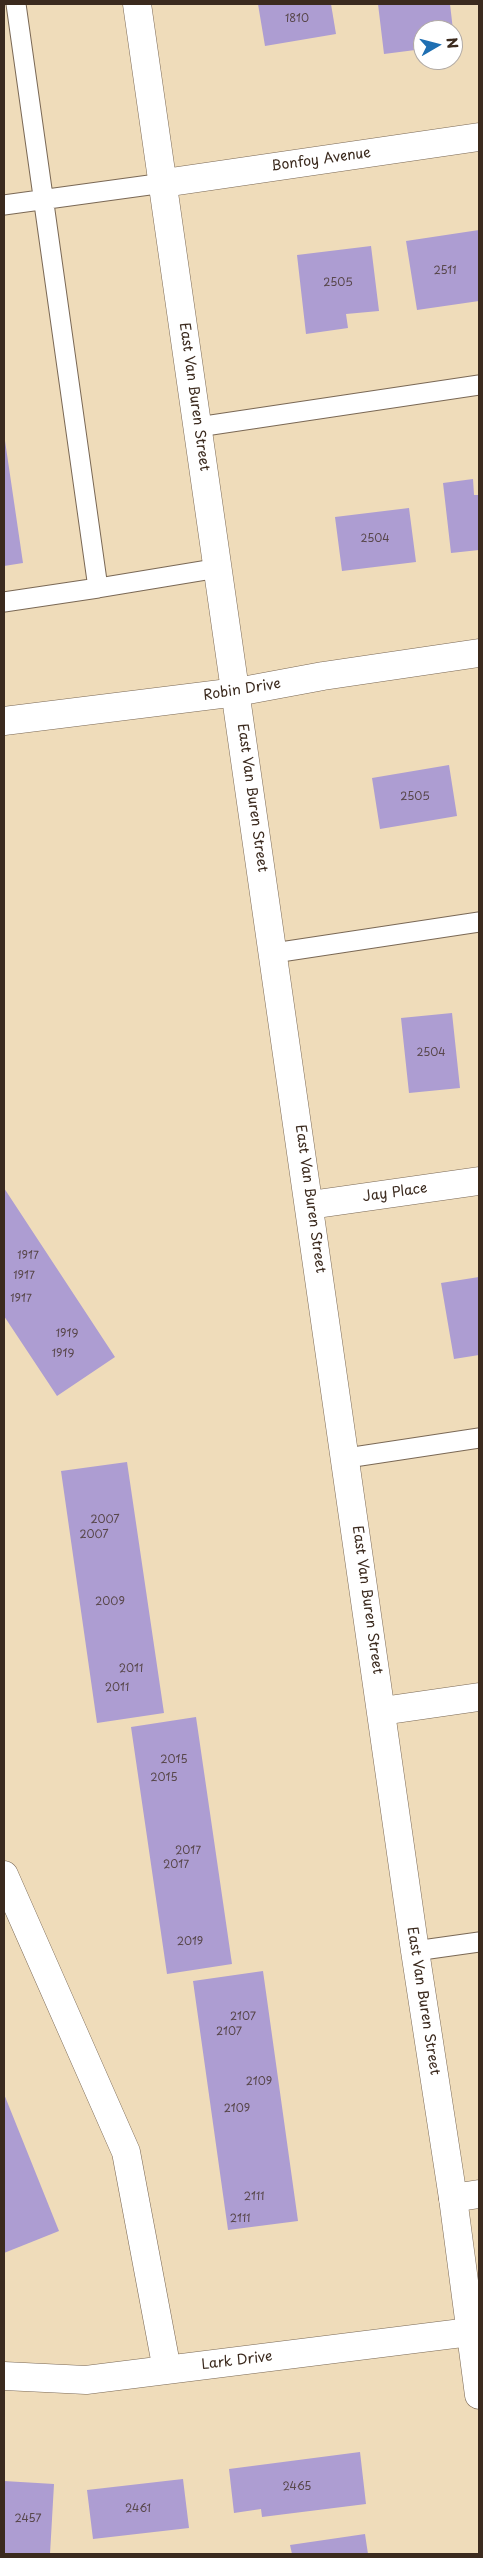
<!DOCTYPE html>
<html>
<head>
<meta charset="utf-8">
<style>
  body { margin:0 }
  #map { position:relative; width:483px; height:2558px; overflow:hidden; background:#efdcba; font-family:"Playpen Sans",sans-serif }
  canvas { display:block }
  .frame { position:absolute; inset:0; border:5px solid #3b2a1e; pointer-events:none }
  .north { position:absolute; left:413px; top:20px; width:50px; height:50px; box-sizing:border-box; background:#fff; border:1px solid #b1aaa5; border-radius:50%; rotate:82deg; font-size:14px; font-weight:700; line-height:20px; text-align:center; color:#3b2a1e }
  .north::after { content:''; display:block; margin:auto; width:18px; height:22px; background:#1f6fb2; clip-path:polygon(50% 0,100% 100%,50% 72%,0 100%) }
</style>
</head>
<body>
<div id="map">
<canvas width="483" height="2558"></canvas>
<div class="frame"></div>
<div class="north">N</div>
</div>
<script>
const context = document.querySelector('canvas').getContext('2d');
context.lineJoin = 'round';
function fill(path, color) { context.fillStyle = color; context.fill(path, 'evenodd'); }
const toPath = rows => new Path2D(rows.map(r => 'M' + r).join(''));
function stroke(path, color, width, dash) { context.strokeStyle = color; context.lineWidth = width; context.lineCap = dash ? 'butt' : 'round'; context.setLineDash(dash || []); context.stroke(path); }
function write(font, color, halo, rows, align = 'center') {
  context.font = font + ' "Playpen Sans",sans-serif'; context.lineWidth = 4.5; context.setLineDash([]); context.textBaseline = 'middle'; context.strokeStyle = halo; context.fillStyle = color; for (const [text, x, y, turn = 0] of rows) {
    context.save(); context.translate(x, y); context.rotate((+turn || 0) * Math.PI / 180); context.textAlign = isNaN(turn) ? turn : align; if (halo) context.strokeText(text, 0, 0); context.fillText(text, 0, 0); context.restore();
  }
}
fill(toPath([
  [258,4,331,4,336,34,265,46],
  [378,4,450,4,453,30,423,30,423,49,384,54],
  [479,230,479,301,417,310,406,241],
  [371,246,379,311,346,314,348,328,306,334,297,255],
  [4,434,23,563,4,566],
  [473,479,474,495,479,495,479,550,451,553,443,483],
  [409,508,416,562,342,571,335,517],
  [449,765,457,816,380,829,372,778],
  [452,1013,460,1088,409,1093,401,1018],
  [4,1188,115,1357,57,1396,4,1316],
  [479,1277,479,1355,454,1359,441,1283],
  [127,1462,164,1713,97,1723,61,1471],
  [196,1717,232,1964,167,1974,131,1727],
  [263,1971,298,2221,228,2230,193,1981],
  [4,2094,59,2231,4,2253],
  [360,2452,366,2504,262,2517,261,2509,234,2513,229,2469],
  [183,2479,189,2528,93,2539,87,2490],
  [4,2481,54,2484,50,2554,4,2554],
  [365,2534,368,2554,292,2554,290,2545]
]), '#ad9dd2');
const service = toPath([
  [4,205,164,183],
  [198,427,479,385],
  [98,588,219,568],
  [4,602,98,588,16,4],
  [274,953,479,922],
  [347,1458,479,1438],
  [415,1951,479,1942]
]);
const minor = toPath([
  [164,183,479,137],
  [4,721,237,692,323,676,479,653],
  [310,1205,479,1181],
  [382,1711,479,1697],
  [4,1875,126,2152,167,2370],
  [453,2198,479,2194],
  [4,2376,86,2380,470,2332]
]);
const tertiary = toPath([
  [137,4,415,1951,453,2198,479,2395]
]);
stroke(service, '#7a6855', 21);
stroke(minor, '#7a6855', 29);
stroke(tertiary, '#7a6855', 29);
stroke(service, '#fff', 19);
stroke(minor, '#fff', 28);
stroke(tertiary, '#fff', 28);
write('11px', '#58474b', null, [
  ["1810",297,19],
  ["2511",445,271],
  ["2505",338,283],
  ["2504",375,539],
  ["2505",415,797],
  ["2504",431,1053],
  ["1917",28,1256],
  ["1917",24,1276],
  ["1917",21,1299],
  ["1919",67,1334],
  ["1919",63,1354],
  ["2007",105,1520],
  ["2007",94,1535],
  ["2009",110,1602],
  ["2011",131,1669],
  ["2011",117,1688],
  ["2015",174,1760],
  ["2015",164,1778],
  ["2017",188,1851],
  ["2017",176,1865],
  ["2019",190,1942],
  ["2107",243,2017],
  ["2107",229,2032],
  ["2109",259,2082],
  ["2109",237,2109],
  ["2111",254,2197],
  ["2111",240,2219],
  ["2465",297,2487],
  ["2461",138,2509],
  ["2457",28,2519]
]);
write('14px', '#3b2a1e', '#fff', [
  ["Bonfoy Avenue",321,160,-8],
  ["East Van Buren Street",194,397,82],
  ["Robin Drive",242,690,-9],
  ["East Van Buren Street",252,798,82],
  ["Jay Place",395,1193,-8],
  ["East Van Buren Street",310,1199,82],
  ["East Van Buren Street",367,1600,82],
  ["East Van Buren Street",423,2001,81],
  ["Lark Drive",237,2361,-7]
]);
</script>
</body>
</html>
